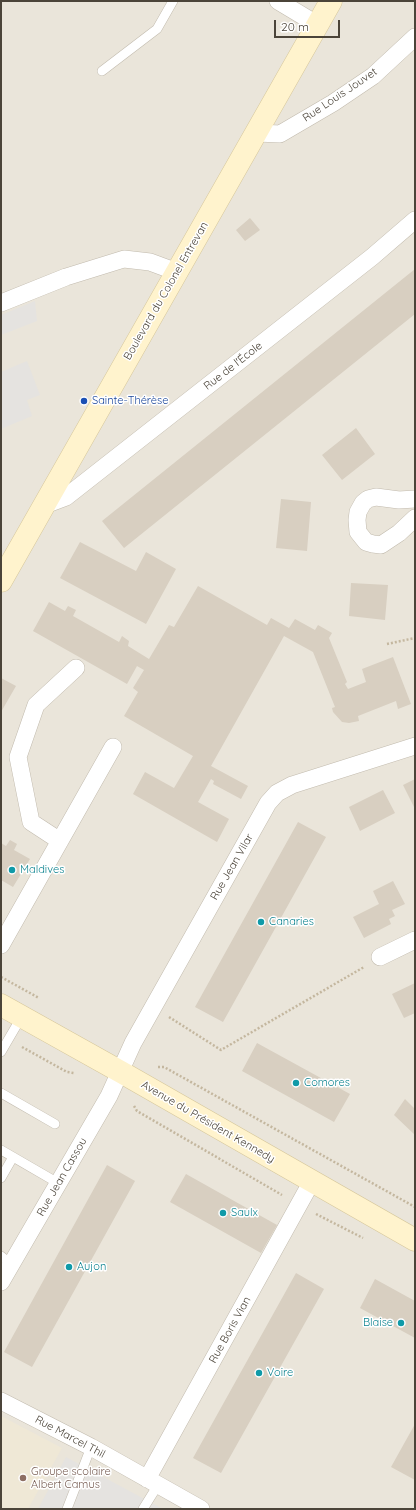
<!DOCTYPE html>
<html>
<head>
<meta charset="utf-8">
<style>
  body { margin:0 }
  #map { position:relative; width:416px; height:1510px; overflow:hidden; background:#f6f3ec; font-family:Quicksand,sans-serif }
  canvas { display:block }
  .frame { position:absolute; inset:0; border:2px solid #4b4439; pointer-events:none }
  .scale { position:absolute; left:274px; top:20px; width:66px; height:18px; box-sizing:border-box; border:2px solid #4b4439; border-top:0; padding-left:5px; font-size:12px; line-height:14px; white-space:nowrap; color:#4b4439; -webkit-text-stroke:3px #fff; paint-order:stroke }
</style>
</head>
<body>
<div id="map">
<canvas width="416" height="1510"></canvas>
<div class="frame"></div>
<div class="scale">20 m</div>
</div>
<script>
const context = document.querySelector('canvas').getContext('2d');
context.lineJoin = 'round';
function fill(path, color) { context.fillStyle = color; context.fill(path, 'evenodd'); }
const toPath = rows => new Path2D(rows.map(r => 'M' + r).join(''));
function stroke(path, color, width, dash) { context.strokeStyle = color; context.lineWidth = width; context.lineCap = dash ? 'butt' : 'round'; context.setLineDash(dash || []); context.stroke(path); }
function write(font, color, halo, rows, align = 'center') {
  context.font = font + ' Quicksand,sans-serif'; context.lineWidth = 3; context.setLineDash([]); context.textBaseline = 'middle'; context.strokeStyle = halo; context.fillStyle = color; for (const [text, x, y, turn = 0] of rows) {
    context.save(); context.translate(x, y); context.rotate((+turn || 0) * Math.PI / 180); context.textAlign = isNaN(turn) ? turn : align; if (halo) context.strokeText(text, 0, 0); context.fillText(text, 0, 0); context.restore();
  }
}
fill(toPath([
  [1,1,415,1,415,1509,1,1509]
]), '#eae5da');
fill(toPath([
  [1,1416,62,1448,28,1509,1,1509]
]), '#efe8d6');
fill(toPath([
  [35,301,37,321,1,335,1,315],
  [27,361,40,395,27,400,32,416,1,429,1,372],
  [66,1457,163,1509,38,1509]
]), '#e5e3e0');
fill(toPath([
  [250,218,260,230,245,241,236,230],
  [415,269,415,314,124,548,102,521],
  [356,428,375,454,342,480,322,455],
  [281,499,311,502,307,551,276,548],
  [80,542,136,571,146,552,176,569,146,624,60,578],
  [351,583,388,585,385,620,349,616],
  [198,586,267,625,271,618,289,628,295,619,315,630,318,625,332,633,329,638,347,682,345,684,348,689,366,682,362,669,393,657,411,704,398,709,396,701,358,716,359,721,349,723,342,722,333,712,332,708,335,707,313,652,284,636,211,766,248,786,241,799,213,784,214,781,211,779,198,802,229,819,217,842,133,794,145,772,174,788,193,756,124,716,138,692,133,688,144,670,137,666,127,684,33,631,49,602,65,611,68,606,76,610,73,616,119,642,122,636,129,641,128,646,149,659,169,625,174,627],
  [1,678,16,686,1,712],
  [415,779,415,809,403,785],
  [383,790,395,813,360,831,349,807],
  [298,822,326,837,223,1022,195,1007],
  [10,840,17,844,14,850,30,859,13,887,1,880,1,843,6,846],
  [393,881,405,904,392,910,395,916,389,919,391,924,364,938,353,917,379,904,373,891],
  [415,983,415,1013,404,1018,392,994],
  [257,1043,350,1094,334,1122,242,1071],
  [405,1099,415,1109,415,1135,394,1115],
  [107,1165,135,1181,32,1367,4,1352],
  [186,1174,277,1225,261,1253,170,1202],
  [296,1273,324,1289,221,1473,193,1458],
  [375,1279,415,1301,415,1338,360,1308],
  [415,1424,415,1480,391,1467]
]), '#d8cfc1');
const lane = toPath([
  [102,71,157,29,173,1],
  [1,1052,22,1016],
  [1,1093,55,1124],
  [1,1150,58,1183],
  [1,1178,13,1157],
  [1,1256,11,1264],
  [67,1509,91,1447],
  [143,1509,158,1485]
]);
const street = toPath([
  [278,1,318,25],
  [257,133,280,134,333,103,373,76,415,37],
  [1,303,66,277,124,259,150,262,177,272],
  [415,499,399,500,376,497,368,499,363,503,358,512,357,520,358,532,366,542,373,544,381,545,399,533,415,518],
  [46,502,50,503,66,497,372,257,415,220],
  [60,841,31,822,18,757,36,705,76,668],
  [1,945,113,747],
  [380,957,415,940],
  [1,1282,109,1096,133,1043,268,803,277,793,292,785,415,746],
  [1,1401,91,1447,201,1509],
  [147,1479,312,1181]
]);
const secondary = toPath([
  [1,581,331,1],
  [1,1005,121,1072,415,1240]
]);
stroke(lane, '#c2bbae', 10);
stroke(street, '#c2bbae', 18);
stroke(secondary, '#d6c79b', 23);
stroke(toPath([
  [387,644,415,638],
  [1,977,39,998],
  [169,1017,221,1050,364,967],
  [22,1047,67,1072,74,1073],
  [158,1067,164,1067,415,1207],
  [134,1106,137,1111,282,1195],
  [316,1214,363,1238]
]), '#c4b79f', 2.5, [2, 2]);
stroke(lane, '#fff', 9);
stroke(street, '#fff', 17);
stroke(secondary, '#fff3cd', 22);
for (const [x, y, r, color] of [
  [84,401,4,"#1a4fb4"],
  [12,870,4,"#0f9aa8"],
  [261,922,4,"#0f9aa8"],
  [296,1083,4,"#0f9aa8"],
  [223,1213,4,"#0f9aa8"],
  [69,1267,4,"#0f9aa8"],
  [401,1323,4,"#0f9aa8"],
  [259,1373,4,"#0f9aa8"],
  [23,1478,4,"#8d6e63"]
]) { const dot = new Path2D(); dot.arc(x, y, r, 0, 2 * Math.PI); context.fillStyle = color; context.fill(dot); stroke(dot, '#fff', 1.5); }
write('11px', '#4b4439', '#fff', [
  ["Rue Louis Jouvet",340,95,-34],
  ["Boulevard du Colonel Entrevan",166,291,-60],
  ["Rue de l'École",233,366,-38],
  ["Rue Jean Vilar",232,867,-60],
  ["Avenue du Président Kennedy",208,1122,30],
  ["Rue Jean Cassou",62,1177,-60],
  ["Rue Boris Vian",230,1330,-61],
  ["Rue Marcel Thil",70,1437,28]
]);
write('11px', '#164399', '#fff', [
  ["Sainte-Thérèse",92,401]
], 'left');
write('11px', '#0d838f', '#fff', [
  ["Maldives",20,870],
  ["Canaries",269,922],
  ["Comores",304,1083],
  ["Saulx",231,1213],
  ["Aujon",77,1267],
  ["Blaise",393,1323,"right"],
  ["Voire",267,1373]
], 'left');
write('11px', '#785e54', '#fff', [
  ["Groupe scolaire",31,1472],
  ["Albert Camus",31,1485]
], 'left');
</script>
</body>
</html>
